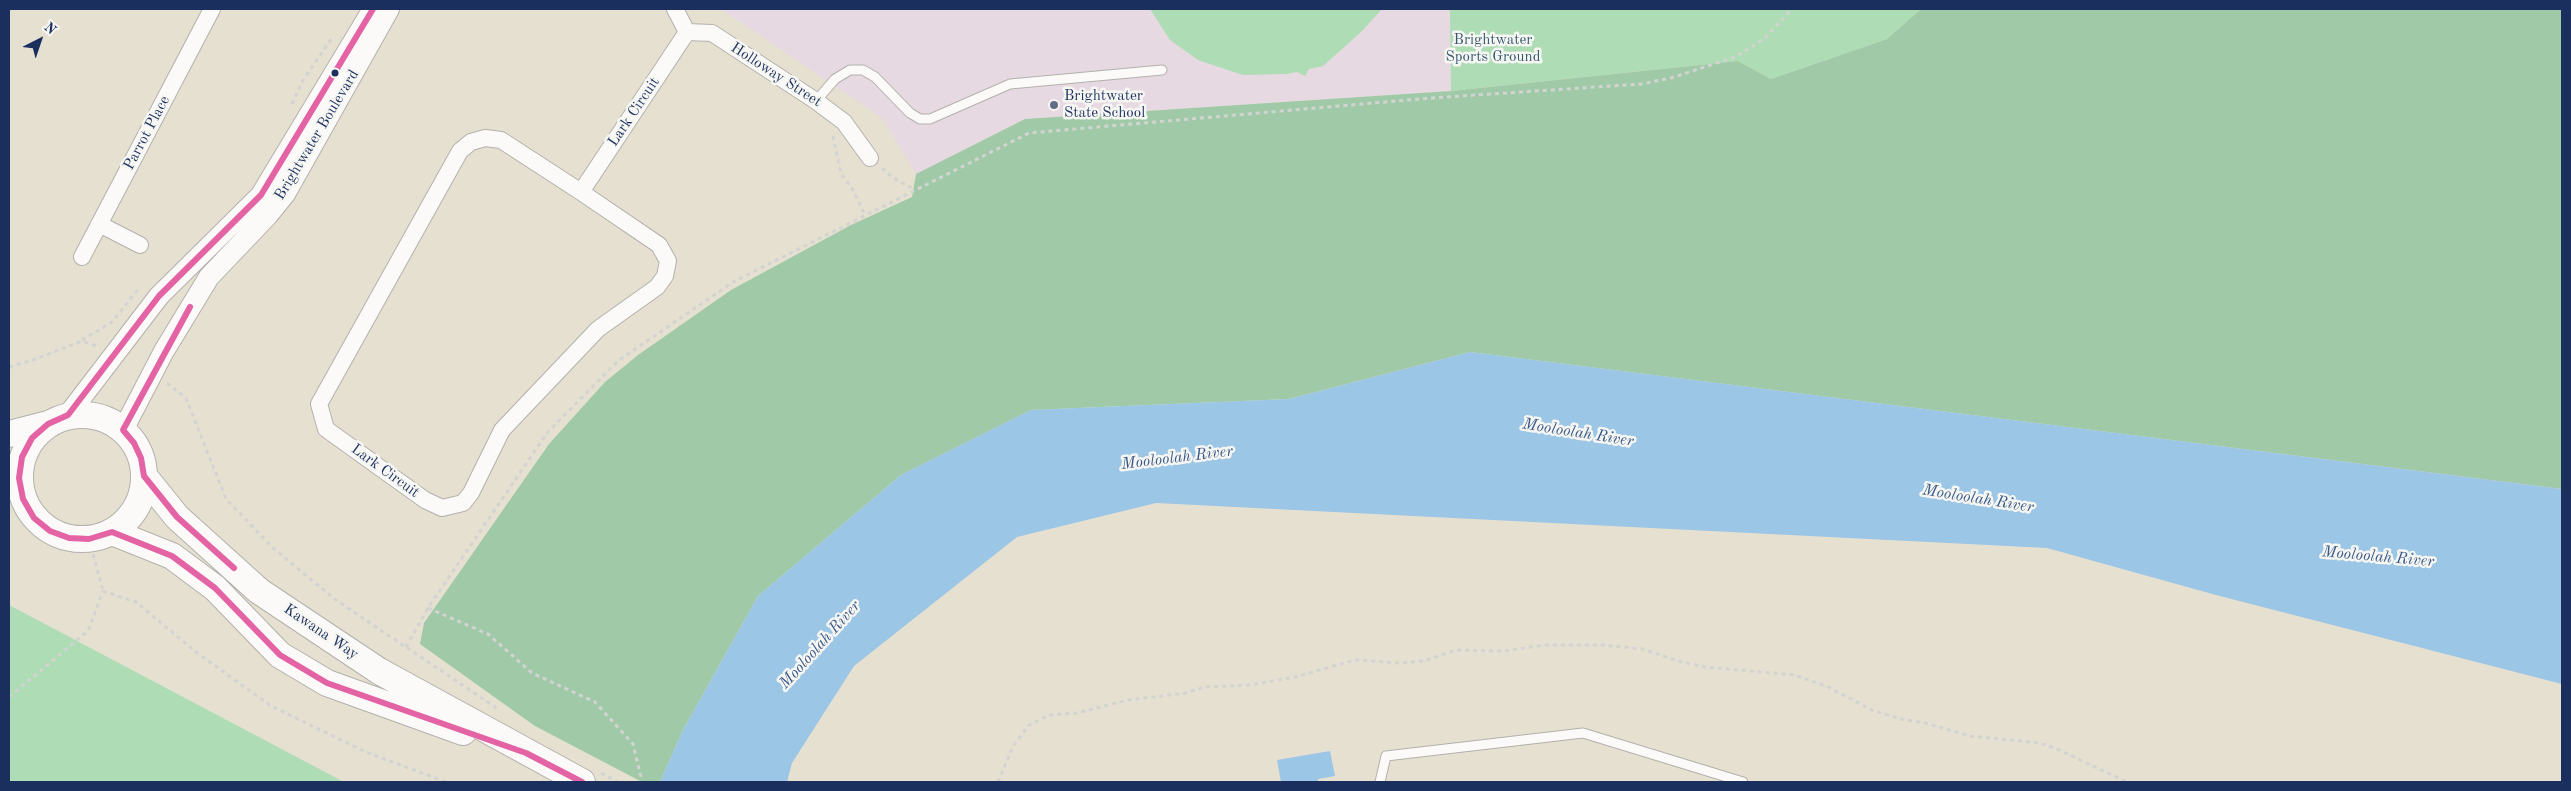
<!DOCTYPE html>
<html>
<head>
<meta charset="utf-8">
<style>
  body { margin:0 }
  #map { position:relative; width:2571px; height:791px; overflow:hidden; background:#e6e0d1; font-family:"Old Standard TT",serif }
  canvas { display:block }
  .frame { position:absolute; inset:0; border:10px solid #1b2f5e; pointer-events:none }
  .north { position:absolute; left:15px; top:15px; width:50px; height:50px; -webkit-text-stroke:4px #f6f6f2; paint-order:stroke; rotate:41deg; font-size:14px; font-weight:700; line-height:20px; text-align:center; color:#1b2f5e }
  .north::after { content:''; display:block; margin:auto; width:18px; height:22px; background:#1b2f5e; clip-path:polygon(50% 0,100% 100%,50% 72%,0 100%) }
</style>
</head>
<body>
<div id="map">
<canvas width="2571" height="791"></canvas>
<div class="frame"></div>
<div class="north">N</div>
</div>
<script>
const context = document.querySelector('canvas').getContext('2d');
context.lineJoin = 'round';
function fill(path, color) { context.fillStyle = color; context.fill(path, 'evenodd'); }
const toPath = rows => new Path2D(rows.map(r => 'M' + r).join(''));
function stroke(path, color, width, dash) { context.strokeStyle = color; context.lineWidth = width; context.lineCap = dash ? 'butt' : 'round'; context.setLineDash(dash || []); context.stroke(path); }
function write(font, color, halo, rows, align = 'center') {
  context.font = font + ' "Old Standard TT",serif'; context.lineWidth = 5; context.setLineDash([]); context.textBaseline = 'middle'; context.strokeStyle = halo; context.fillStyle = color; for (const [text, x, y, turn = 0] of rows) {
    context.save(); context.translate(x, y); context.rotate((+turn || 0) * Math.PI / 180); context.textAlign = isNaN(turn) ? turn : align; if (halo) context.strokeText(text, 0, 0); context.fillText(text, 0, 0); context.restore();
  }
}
fill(toPath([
  [721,9,1450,9,1451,91,1025,119,916,174,882,118]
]), '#e6d9e2');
fill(toPath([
  [1150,9,1382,9,1361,32,1323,66,1309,69,1305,76,1297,72,1286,74,1243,75,1198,60,1170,40],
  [1450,9,1921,9,1887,39,1771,79,1738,61,1451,91],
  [9,605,185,698,344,782,9,782]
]), '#addcb5');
fill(toPath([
  [1921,9,2562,9,2562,489,1470,352,1289,399,1031,410,901,475,758,596,683,730,660,782,642,782,535,726,420,644,424,623,549,444,605,382,638,355,731,290,851,225,912,197,916,174,1025,119,1451,91,1738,61,1771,79,1887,39]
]), '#a0caa7');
fill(toPath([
  [1470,352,2562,489,2562,684,2216,595,2047,548,1156,503,1017,537,854,666,792,763,787,782,660,782,683,730,758,596,901,475,1031,410,1289,399],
  [1330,751,1335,776,1318,779,1318,782,1281,782,1277,760]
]), '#9bc6e6');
const service = toPath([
  [816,101,835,79,850,70,863,70,875,77,910,113,920,119,930,119,1010,84,1162,70],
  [1380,782,1386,756,1583,733,1743,782]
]);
const minor = toPath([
  [675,9,687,32,712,33,816,101,844,122,870,158],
  [485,138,501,140,581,192,659,245,668,261,665,276,657,287,598,329,502,430,471,493,463,503,442,508,425,500,326,429,319,404,460,151,471,142,485,138],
  [581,192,687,32],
  [99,224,140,245],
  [82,257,212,9]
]);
const tertiary = toPath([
  [68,415,159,296,261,195,373,9],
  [123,430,164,351,209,277,268,215,285,194,389,9]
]);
const primary = toPath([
  '20 477a62 62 0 1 1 124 0a62 62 0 1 1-124 0Z',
  [9,434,48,424],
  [144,476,177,517,259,591,379,671,582,782],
  [112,532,172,556,215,588,280,655,327,683,463,732]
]);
stroke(service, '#b3b1ac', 11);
stroke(minor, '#b3b1ac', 18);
stroke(tertiary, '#b3b1ac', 22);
stroke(primary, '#b3b1ac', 28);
stroke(toPath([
  [292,104,302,82,331,39],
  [833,136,841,174,852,188,865,215],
  [882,168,892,177,915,190],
  [82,340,112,322,139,288],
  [9,367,33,360,82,341,97,346],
  [167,383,186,398,226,499,273,548,336,600,498,709],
  [89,539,103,591],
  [103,591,136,602,196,652,271,706,366,752,446,782],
  [428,608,488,634,532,673,595,702,633,744,641,777,639,782],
  [406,647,428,608,547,433,618,361,733,282,1029,133,1431,98,1641,84,1671,78,1735,57,1764,39,1792,9],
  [9,697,88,631,103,591],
  [601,773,618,782],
  [998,782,1013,746,1029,725,1049,715,1077,713,1128,700,1185,693,1205,687,1249,685,1295,677,1355,660,1400,663,1424,661,1455,650,1503,651,1545,645,1601,645,1643,649,1678,661,1705,667,1795,675,1828,687,1874,711,1901,719,1925,723,1970,736,2040,743,2057,749,2127,782]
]), '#d3d3d2', 3, [4, 4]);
stroke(service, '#fbfaf8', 9);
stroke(minor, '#fbfaf8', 16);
stroke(tertiary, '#fbfaf8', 20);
stroke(primary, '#fbfaf8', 26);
stroke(toPath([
  [373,9,261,195,159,296,68,415,48,424,32,438,22,457,19,478,23,499,34,518,50,531,69,538,89,539,112,532,172,556,215,588,280,655,327,683,526,753,582,782],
  [190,307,123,430,134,443,141,458,144,476,177,517,234,568]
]), '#e463a4', 6);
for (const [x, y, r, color] of [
  [335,73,4.5,"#1b2f5e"],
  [1054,105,5,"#626d86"]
]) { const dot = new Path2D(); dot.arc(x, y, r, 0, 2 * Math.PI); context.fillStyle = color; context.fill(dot); stroke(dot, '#f6f6f2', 2); }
write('15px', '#34596e', '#f6f6f2', [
  ["Brightwater",1493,40],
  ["Sports Ground",1493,57]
]);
write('15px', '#1b2f5e', '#f6f6f2', [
  ["Holloway Street",776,75,33],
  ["Lark Circuit",634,112,-56],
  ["Parrot Place",147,133,-62],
  ["Brightwater Boulevard",317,135,-59],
  ["Lark Circuit",385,471,36],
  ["Kawana Way",321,632,34]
]);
write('15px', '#1b2f5e', '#f6f6f2', [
  ["Brightwater",1064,96],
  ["State School",1064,113]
], 'left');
write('italic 16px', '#38598a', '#f6f6f2', [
  ["Mooloolah River",1578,433,9],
  ["Mooloolah River",1177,458,-7],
  ["Mooloolah River",1978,499,9],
  ["Mooloolah River",2378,557,5],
  ["Mooloolah River",820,645,-48]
]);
</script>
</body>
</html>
